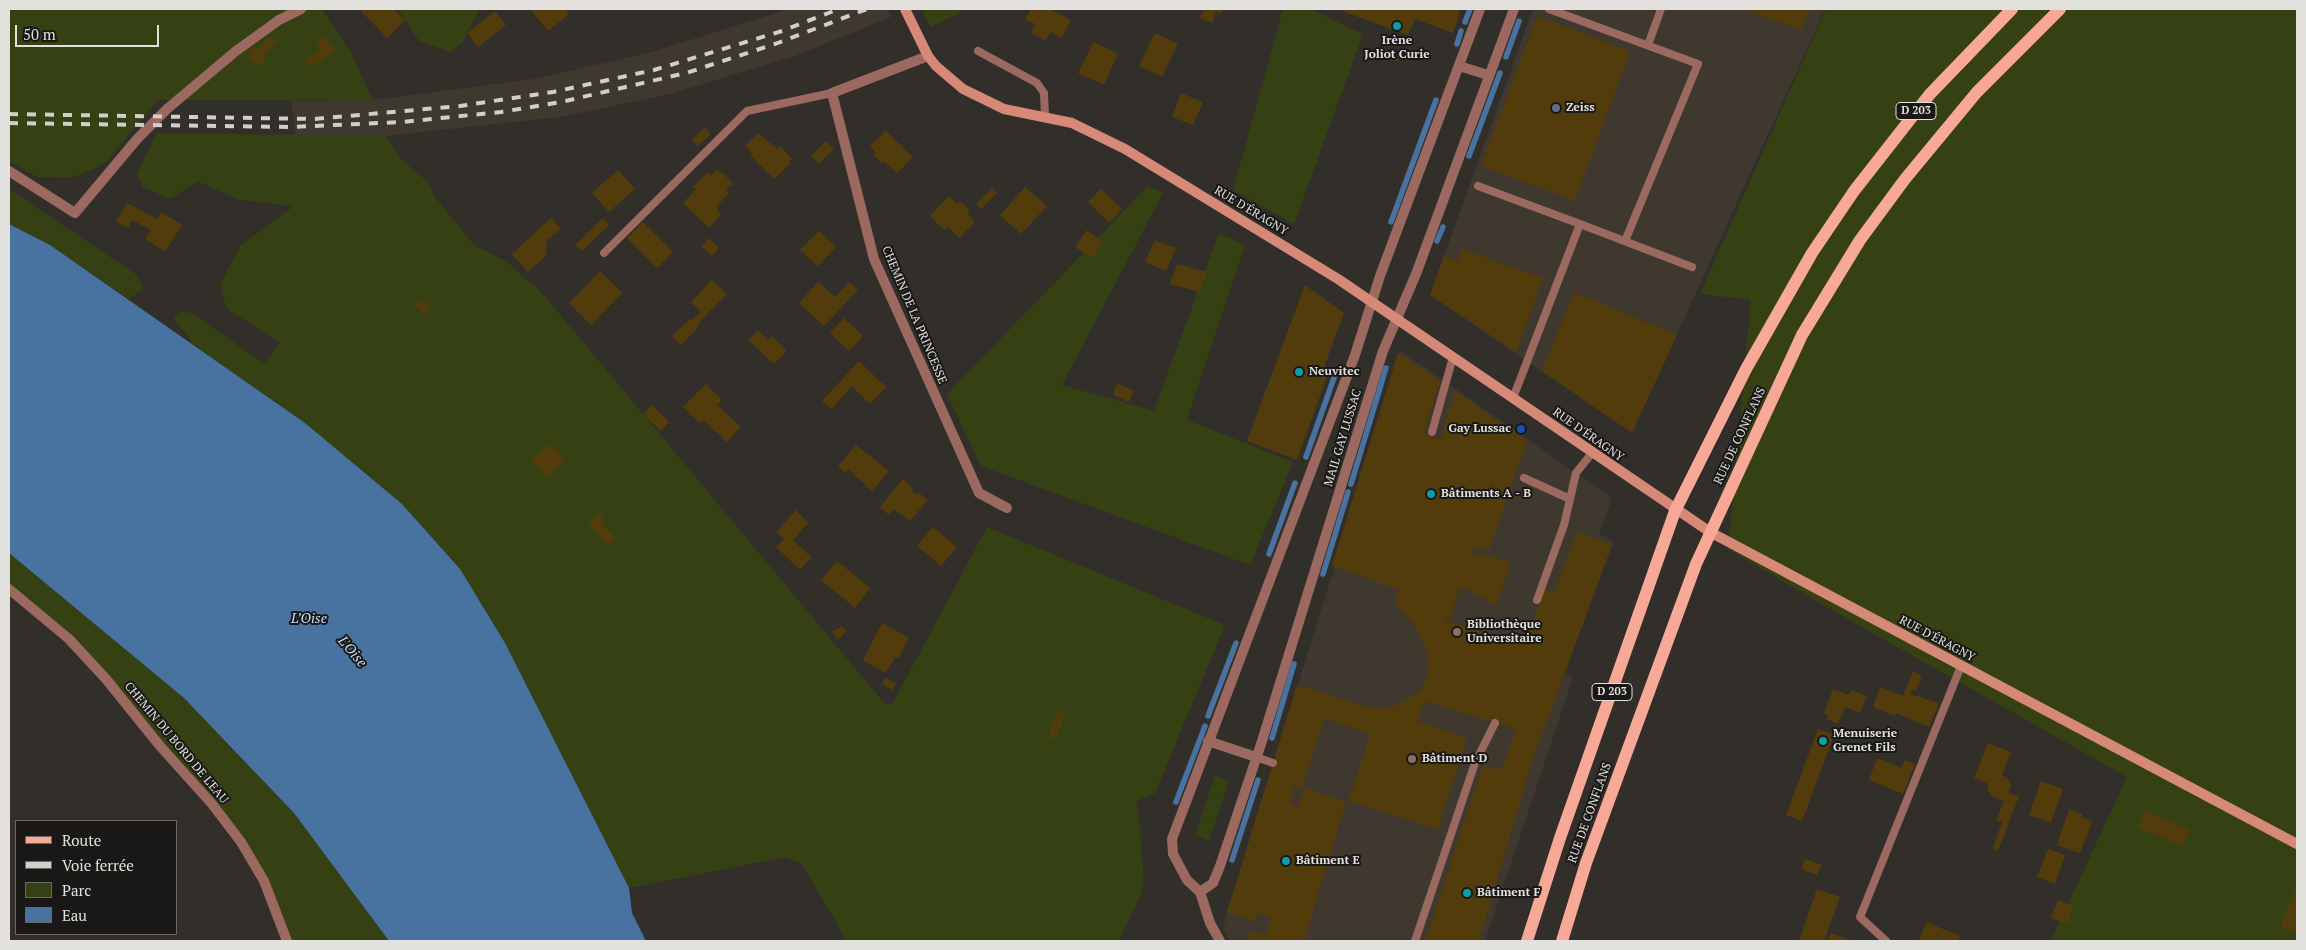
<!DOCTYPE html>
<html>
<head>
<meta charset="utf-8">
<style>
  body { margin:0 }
  #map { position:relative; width:2306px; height:950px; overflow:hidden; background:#322f2b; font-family:"PT Serif",serif }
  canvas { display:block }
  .frame { position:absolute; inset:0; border:10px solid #e2e1dd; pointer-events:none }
  .legend { position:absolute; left:15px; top:820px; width:162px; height:115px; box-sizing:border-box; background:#191816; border:1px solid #696866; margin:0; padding:6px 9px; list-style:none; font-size:15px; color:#e2e1dd }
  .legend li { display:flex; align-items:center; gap:10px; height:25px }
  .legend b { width:25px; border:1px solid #696866 }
  .scale { position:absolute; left:15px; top:25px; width:144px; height:22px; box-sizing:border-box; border:2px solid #e2e1dd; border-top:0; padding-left:6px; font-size:15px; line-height:18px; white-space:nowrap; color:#e2e1dd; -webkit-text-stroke:4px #191816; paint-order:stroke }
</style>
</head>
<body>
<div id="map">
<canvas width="2306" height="950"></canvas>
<div class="frame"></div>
<ul class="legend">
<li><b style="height:6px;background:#f8a897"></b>Route</li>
<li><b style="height:6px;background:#d0cfcb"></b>Voie ferrée</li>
<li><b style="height:14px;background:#354113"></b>Parc</li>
<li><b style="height:14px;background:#4872a0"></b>Eau</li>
</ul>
<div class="scale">50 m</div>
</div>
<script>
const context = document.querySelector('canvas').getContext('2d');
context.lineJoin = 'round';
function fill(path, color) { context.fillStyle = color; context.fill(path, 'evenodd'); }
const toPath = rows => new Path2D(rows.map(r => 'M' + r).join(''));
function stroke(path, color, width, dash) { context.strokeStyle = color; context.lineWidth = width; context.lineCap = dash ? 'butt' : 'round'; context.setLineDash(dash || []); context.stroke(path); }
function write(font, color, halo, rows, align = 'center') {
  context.font = font + ' "PT Serif",serif'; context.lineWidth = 4; context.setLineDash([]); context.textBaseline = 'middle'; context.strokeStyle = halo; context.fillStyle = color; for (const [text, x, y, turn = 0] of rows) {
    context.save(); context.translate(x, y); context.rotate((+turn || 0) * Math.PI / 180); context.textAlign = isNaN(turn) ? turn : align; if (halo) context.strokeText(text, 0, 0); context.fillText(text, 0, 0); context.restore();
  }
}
fill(toPath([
  [789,9,887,9,891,17,795,56,670,94,560,117,385,136,296,136,291,101,373,100,534,79,652,52],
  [1533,9,1825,9,1632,433,1430,295],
  [1401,351,1612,498,1599,534,1614,541,1564,672,1573,677,1485,941,1230,941,1223,928]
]), '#3e382e');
fill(toPath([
  [9,9,322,9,351,53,373,100,158,100,106,162,94,169,70,178,37,177,9,161],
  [398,9,479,9,463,42,451,52,419,41],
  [921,9,966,9,931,27],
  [1283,9,1310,9,1363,34,1294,224,1233,190],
  [1826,9,2297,9,2297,941,2051,941,2127,777,1837,613,1728,549,1751,300,1700,294],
  [157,133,385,136,401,159,429,183,434,196,474,245,507,262,541,292,886,705,893,703,987,527,1225,625,1155,793,1136,801,1139,819,1144,882,1140,896,1119,941,847,941,801,863,785,857,629,888,505,643,460,569,402,504,305,423,193,344,173,317,181,311,194,314,264,364,280,343,226,308,220,284,241,245,294,206,239,200,197,181,171,199,142,187,137,174],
  [1148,186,1163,193,1062,385,1154,411,1219,233,1245,245,1187,420,1293,462,1250,565,981,466,947,394],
  [9,189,137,275,143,289,129,299,50,245,9,224],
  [9,553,184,698,294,813,389,941,291,941,285,921,267,880,244,841,71,636,28,598,9,585],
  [1215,776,1229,781,1209,840,1195,835]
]), '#354113');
fill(toPath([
  [9,224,50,245,305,423,402,504,460,569,505,643,629,888,632,913,646,941,389,941,294,813,184,698,9,553]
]), '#4872a0');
stroke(toPath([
  [1465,22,1470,9],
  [1457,44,1461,31],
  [1506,57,1519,21],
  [1469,156,1500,73],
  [1391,222,1436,100],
  [1437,241,1443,227],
  [1306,457,1335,375],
  [1351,484,1386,368],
  [1269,554,1295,483],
  [1323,574,1348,492],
  [1208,716,1236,643],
  [1272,738,1294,664],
  [1176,802,1205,726],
  [1232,860,1258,780]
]), '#4872a0', 5.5);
fill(toPath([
  [363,9,393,9,405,20,387,38,361,11],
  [530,9,568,9,567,16,548,31],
  [1031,9,1050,9,1071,20,1061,38,1051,32,1046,41,1031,33,1035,24,1025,19],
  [1204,9,1223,9,1222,13,1216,12,1212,23,1200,18],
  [1343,9,1456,9,1460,12,1453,33,1415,19,1408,35,1342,11],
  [1743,9,1810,9,1801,30],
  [495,11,506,25,478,47,467,33],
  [1537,16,1630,51,1575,201,1481,166],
  [1155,33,1178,44,1162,77,1139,66],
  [270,36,277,42,264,55,266,58,258,67,247,58,252,52,248,49,253,46,258,50],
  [324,36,335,51,311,67,306,60,322,49,316,42],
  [1094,42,1118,54,1104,85,1078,73],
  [1384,49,1400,55,1398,62,1381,56],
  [1181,93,1203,102,1193,125,1172,117],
  [705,127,711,134,697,146,692,139],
  [886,131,913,157,897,173,884,161,882,163,873,155,876,153,870,146],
  [758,133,777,149,780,146,792,159,789,161,791,163,774,179,750,155,752,153,745,146],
  [826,141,834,149,819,163,811,156],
  [618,170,635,189,609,212,592,193],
  [716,170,723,173,733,184,726,190,729,193,716,207,721,215,709,228,683,203,696,189,693,187,708,172,711,175],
  [1025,187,1047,206,1021,234,1000,215],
  [992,188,997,193,981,209,976,204],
  [1101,189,1122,209,1109,223,1088,202],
  [949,196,957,204,960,201,970,210,967,213,975,222,959,238,948,227,944,230,930,216],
  [127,203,157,219,161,212,182,225,165,252,145,239,151,230,132,220,128,228,116,222],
  [551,218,561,229,547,240,546,256,528,272,512,254],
  [603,218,609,225,582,251,575,245],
  [643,222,673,252,657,268,627,238],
  [1087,230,1103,242,1092,258,1075,247],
  [819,231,836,247,818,266,800,250],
  [709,238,719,248,712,256,701,246],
  [1155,240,1176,248,1166,271,1145,262],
  [1462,249,1543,278,1516,352,1430,295,1444,256,1458,261],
  [1177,264,1207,272,1200,292,1170,284],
  [600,271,622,293,591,325,569,303],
  [712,280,727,294,705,316,697,326,698,328,681,345,672,336,690,319,692,320,701,312,691,302],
  [818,282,835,297,849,282,858,290,824,326,799,303],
  [1305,285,1344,313,1323,370,1328,374,1297,460,1247,441],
  [1574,292,1677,335,1632,433,1542,371],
  [421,299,430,309,424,315,414,305],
  [844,318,863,336,849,351,830,333],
  [758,330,768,340,772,336,787,351,774,364,748,340],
  [1398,353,1440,381,1424,434,1440,440,1455,391,1527,441,1489,550,1474,547,1472,553,1511,561,1497,605,1460,587,1451,617,1447,616,1445,620,1521,644,1529,631,1545,589,1555,591,1577,531,1612,545,1532,762,1479,941,1425,941,1483,765,1501,770,1516,729,1424,701,1418,721,1467,738,1438,829,1349,801,1370,734,1324,718,1302,788,1277,782,1294,787,1291,804,1298,806,1305,788,1346,802,1304,941,1247,941,1250,931,1265,935,1272,918,1258,913,1254,921,1227,912,1297,685,1371,708,1383,708,1397,705,1416,693,1422,688,1427,676,1429,664,1425,646,1414,625,1395,603,1399,590,1332,566],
  [859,361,886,387,870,404,852,386,831,409,822,401],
  [706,384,722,400,717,405,741,427,727,442,703,420,700,423,683,407],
  [1117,384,1134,390,1129,402,1113,395],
  [652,405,669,422,661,431,643,414],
  [552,444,565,461,547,478,531,459],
  [856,445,889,471,872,491,848,469,845,473,838,466],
  [903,479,913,488,911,490,917,495,919,493,928,500,910,521,894,509,889,515,880,507],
  [796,510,808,523,793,540,811,557,800,570,776,547,784,539,776,532],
  [599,513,604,520,601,522,615,539,607,545,589,523],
  [933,527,957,547,941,566,917,546],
  [837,561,870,588,855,608,821,580],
  [882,623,909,638,898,659,895,657,886,673,863,660],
  [842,626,846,631,838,640,832,632],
  [1913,671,1922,676,1916,691,1912,690,1910,694,1939,703,1929,727,1896,713,1895,716,1873,707,1880,687,1903,696],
  [885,678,896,683,893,690,882,684],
  [1833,689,1849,695,1851,690,1867,696,1860,713,1845,707,1838,724,1827,719,1828,715,1824,713],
  [1057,711,1065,714,1056,739,1048,736],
  [1818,729,1834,735,1802,821,1786,815],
  [1988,743,2011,752,2002,775,2008,778,2011,786,2008,793,2019,796,1998,851,1993,848,2002,822,1996,820,2004,801,1993,797,1988,790,1988,784,1974,778],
  [1877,758,1901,768,1905,760,1915,764,1903,794,1869,780],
  [2041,781,2063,789,2051,823,2029,815],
  [2069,809,2083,814,2082,817,2092,822,2080,853,2057,845],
  [2145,811,2190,830,2183,846,2138,828],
  [2048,849,2065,855,2055,884,2037,877],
  [1805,859,1822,865,1817,875,1801,869],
  [2297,886,2297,933,2280,926],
  [1817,889,1840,897,1824,941,1799,941],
  [2058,900,2074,906,2068,924,2051,918],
  [1926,922,1960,936,1958,941,1919,941],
  [1831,933,1853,941,1828,941]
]), '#523c0c');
stroke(toPath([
  [1549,9,1698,64,1625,241],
  [1648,45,1661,9],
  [978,51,1037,83,1044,93,1045,117],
  [1478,186,1580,224,1513,398],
  [1580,224,1692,267],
  [604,253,747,111,832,93],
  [1432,432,1453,357],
  [1524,478,1570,499],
  [1537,600,1564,525,1576,473,1592,453],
  [1256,757,1273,763],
  [1415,941,1475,763,1495,723],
  [1886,941,1860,917,1961,666]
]), '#9b695f', 8);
stroke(toPath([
  [1480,9,1380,276,1355,355,1172,839,1173,854,1187,880,1200,892,1213,883,1220,866,1262,741,1383,351,1416,274,1514,9],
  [928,56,832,93,874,259,979,493,1007,508],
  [1459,66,1488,75],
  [9,171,75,213,138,138,167,109,236,51,279,20,301,9],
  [9,589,69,639,106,679,160,746,212,804,241,842,264,881,287,941],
  [1208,741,1256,757],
  [1200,892,1210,923,1220,941]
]), '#9b695f', 10);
stroke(toPath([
  [905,9,928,56,936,66,963,89,1004,109,1072,123,1125,149,1338,279,1710,532,2297,844]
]), '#d78978', 10);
stroke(toPath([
  [1527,941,1560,838,1675,511,1746,369,1812,253,1854,191,1930,94,2012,9],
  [1562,941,1586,863,1696,564,1802,335,1860,240,1905,179,1977,92,2060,9]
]), '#f8a897', 12);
stroke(toPath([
  [9,114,314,119,460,106,553,92,654,70,782,31,839,9],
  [9,123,291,127,402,122,501,112,561,102,686,73,775,44,867,9]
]), '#d0cfcb', 4, [9, 9]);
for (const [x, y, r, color] of [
  [1397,26,5,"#0f9aa8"],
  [1556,108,5,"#5c6f8a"],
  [1299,372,5,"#0f9aa8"],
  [1521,429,5,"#1a4fb4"],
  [1431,494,5,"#0f9aa8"],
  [1457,632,5,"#8d6e63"],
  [1823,741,5,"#0f9aa8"],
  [1412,759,5,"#8d6e63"],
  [1286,861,5,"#0f9aa8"],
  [1467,893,5,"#0f9aa8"]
]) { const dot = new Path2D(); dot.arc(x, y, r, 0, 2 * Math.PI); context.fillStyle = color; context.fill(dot); stroke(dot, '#191816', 2); }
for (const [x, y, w] of [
  [1916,111,40],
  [1612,692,40]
]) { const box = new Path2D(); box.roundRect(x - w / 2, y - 8.5, w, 17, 4); context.fillStyle = '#191816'; context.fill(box); stroke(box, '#e2e1dd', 1); }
write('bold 11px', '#e2e1dd', null, [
  ["D 203",1916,111],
  ["D 203",1612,692]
]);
write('bold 12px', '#e2e1dd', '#191816', [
  ["Irène",1397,41,"center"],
  ["Joliot Curie",1397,55,"center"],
  ["Zeiss",1566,108],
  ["Neuvitec",1309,372],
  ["Gay Lussac",1511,429,"right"],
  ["Bâtiments A - B",1441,494],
  ["Bibliothèque",1467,625],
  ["Universitaire",1467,639],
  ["Menuiserie",1833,734],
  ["Grenet Fils",1833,748],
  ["Bâtiment D",1422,759],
  ["Bâtiment E",1296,861],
  ["Bâtiment F",1477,893]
], 'left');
write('12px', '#e2e1dd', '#191816', [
  ["RUE D'ÉRAGNY",1251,211,31],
  ["CHEMIN DE LA PRINCESSE",914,315,67],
  ["RUE D'ÉRAGNY",1588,435,35],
  ["RUE DE CONFLANS",1740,436,-65],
  ["MAIL GAY LUSSAC",1343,438,-73],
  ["RUE D'ÉRAGNY",1937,639,28],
  ["CHEMIN DU BORD DE L'EAU",176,743,50],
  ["RUE DE CONFLANS",1590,813,-70]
]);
write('italic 14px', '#c6dffa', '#191816', [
  ["L’Oise",309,619],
  ["L'Oise",352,652,50]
]);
</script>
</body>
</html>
